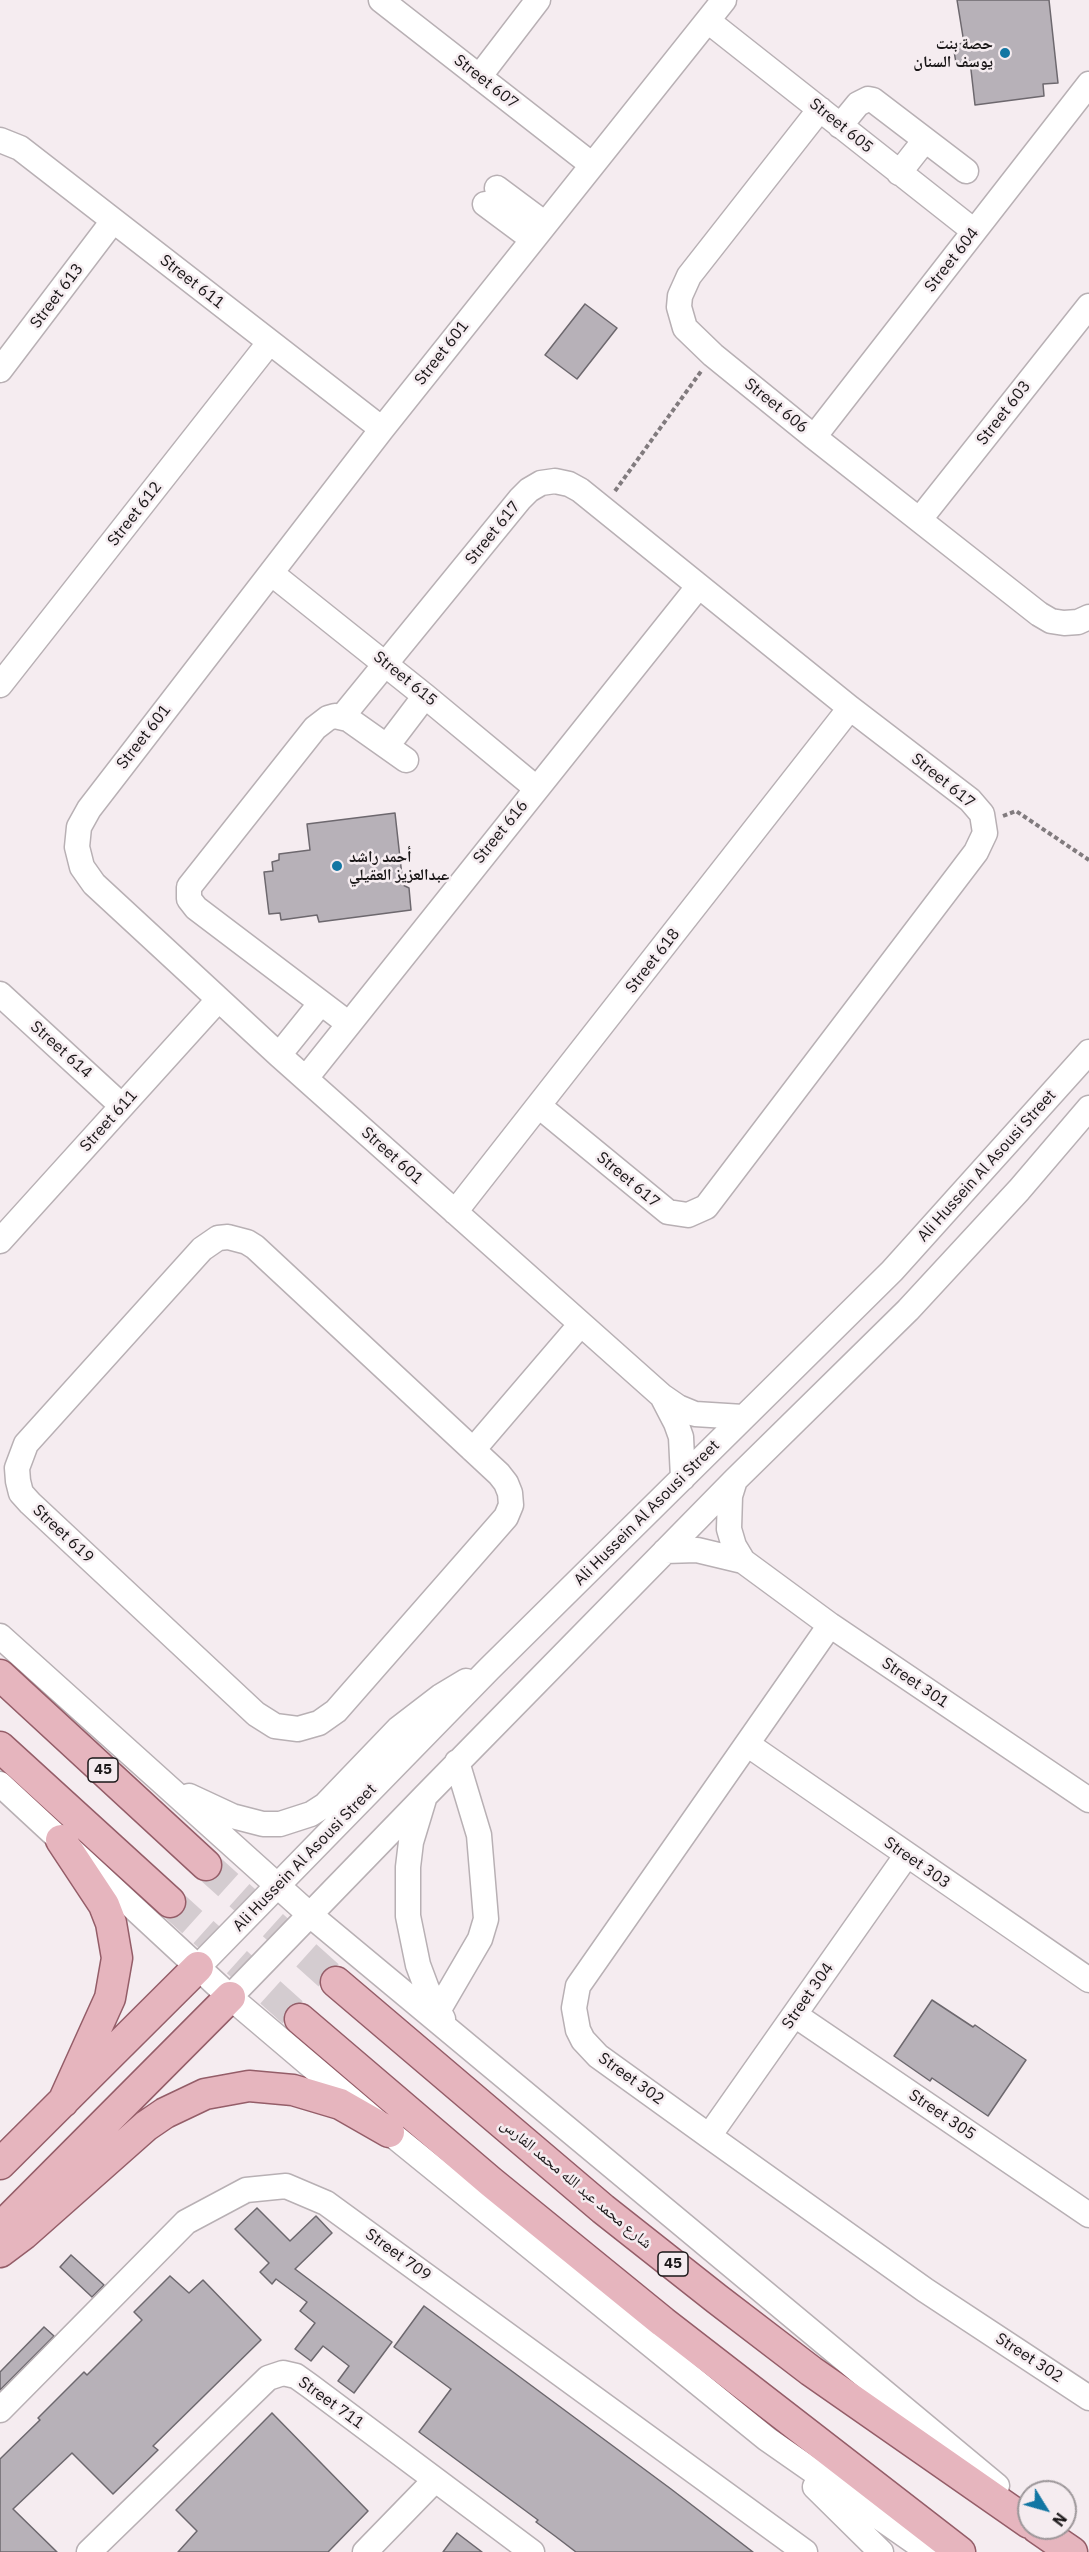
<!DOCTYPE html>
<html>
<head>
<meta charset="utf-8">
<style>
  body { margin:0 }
  #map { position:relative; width:1089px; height:2552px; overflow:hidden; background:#f5ecf0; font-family:"IBM Plex Sans",sans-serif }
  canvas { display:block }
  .north { position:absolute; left:1017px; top:2480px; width:60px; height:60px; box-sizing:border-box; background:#f5ecf0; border:2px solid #9d979a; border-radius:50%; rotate:127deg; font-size:16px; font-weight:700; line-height:24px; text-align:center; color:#1a1718 }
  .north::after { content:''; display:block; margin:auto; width:21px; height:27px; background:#1276a3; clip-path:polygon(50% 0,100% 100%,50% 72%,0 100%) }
</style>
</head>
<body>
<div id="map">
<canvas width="1089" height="2552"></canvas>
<div class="north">N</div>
</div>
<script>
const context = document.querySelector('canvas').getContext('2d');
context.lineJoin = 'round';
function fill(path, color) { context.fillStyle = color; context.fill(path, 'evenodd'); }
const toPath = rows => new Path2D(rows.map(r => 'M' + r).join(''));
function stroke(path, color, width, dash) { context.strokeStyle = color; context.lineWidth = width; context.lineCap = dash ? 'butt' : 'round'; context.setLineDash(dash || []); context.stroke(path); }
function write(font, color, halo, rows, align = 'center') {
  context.font = font + ' "IBM Plex Sans","Noto Naskh Arabic",sans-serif'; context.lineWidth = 5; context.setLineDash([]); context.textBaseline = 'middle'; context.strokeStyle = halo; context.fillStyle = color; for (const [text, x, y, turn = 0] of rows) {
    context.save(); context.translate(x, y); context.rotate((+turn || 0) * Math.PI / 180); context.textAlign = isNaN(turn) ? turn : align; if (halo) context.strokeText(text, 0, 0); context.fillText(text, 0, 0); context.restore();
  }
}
const building = toPath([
  [957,0,1049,0,1058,83,1043,84,1044,96,975,105,970,61,956,63,953,45,964,43,957,0],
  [585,304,617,328,577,379,545,355,585,304],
  [395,813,403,885,409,888,411,910,319,922,317,915,281,920,280,913,269,914,264,872,273,871,272,862,279,860,279,854,310,850,307,824,395,813],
  [932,2000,973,2027,975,2025,1026,2060,988,2116,932,2078,930,2081,894,2056,932,2000],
  [257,2208,290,2241,316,2216,332,2233,295,2269,392,2342,354,2393,338,2381,349,2366,323,2346,311,2361,295,2349,315,2323,300,2311,307,2302,276,2279,272,2284,260,2272,269,2263,235,2229,257,2208],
  [71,2255,104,2285,92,2297,60,2267,71,2255],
  [170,2276,189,2293,203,2280,261,2340,153,2446,158,2450,113,2494,72,2453,13,2509,57,2552,0,2552,0,2459,40,2420,38,2418,84,2372,87,2375,142,2320,134,2312,170,2276],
  [424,2306,671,2489,753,2552,576,2552,555,2536,536,2522,538,2520,419,2432,451,2389,394,2347,424,2306],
  [44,2327,54,2336,0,2390,0,2372,44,2327],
  [272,2413,368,2511,328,2552,178,2552,197,2531,176,2510,272,2413],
  [457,2533,482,2552,443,2552,457,2533]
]);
fill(building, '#b7b1b8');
stroke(building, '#6d686e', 1.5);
stroke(toPath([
  [206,1865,336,1982],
  [170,1902,300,2019]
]), '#d4ccd0', 30, [30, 15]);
const minor = toPath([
  [381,0,591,164],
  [724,0,382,429,89,809,79,827,77,847,82,867,94,884,279,1055,662,1396,678,1407,695,1414,743,1417],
  [708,21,974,231],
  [479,77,538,0],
  [820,109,689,276,680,296,679,307,685,328,713,355,814,437,1039,614,1051,621,1064,623,1078,622,1089,617],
  [840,126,858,104,868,99,873,100,966,171],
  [0,140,20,148,382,429],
  [899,173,925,140],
  [497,188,544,223],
  [485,204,532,239],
  [0,370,113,221],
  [814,437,1089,84],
  [920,519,1089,306],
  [271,573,425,696,536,788],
  [0,685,269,343],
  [342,717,520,499,529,490,541,483,555,481,569,484,580,490,850,708,970,800,982,814,985,833,976,852,706,1207,688,1215,668,1212,539,1106],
  [387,746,425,696],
  [0,994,122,1106],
  [349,1024,196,908,189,899,189,887,315,728,328,718,335,716,348,719,406,760],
  [279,1055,320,1004],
  [306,1078,698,587],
  [455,1212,850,708],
  [228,1237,247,1242,255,1247,499,1474,506,1483,510,1493,511,1505,506,1517,336,1711,319,1723,298,1729,275,1726,256,1714,30,1503,21,1493,18,1481,17,1468,26,1444,202,1249,218,1238,228,1237],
  [0,1241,218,1000],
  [662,1396,676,1423,681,1437,683,1478],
  [473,1450,580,1325],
  [735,1480,730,1496,729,1529,734,1546,743,1561],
  [665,1551,697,1550,743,1561,830,1625,1089,1800],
  [830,1625,578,1986,574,2008,578,2030,583,2040,598,2056,709,2136,925,2290,1089,2398],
  [0,1636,309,1914,997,2486],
  [747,1744,1089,1980],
  [0,1784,230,1997,389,2132,767,2439,929,2552],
  [189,1796,232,1816,263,1824,280,1824,311,1814,325,1805,398,1729,441,1696,466,1681],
  [424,1799,411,1842,408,1867,408,1916,418,1965,427,1989,443,2019],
  [198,1967,489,1669,892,1271,1089,1052],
  [230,1997,426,1795,735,1480,908,1310,1019,1190,1089,1108],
  [438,2011,480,1939,486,1919,479,1835,457,1762],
  [795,2015,1089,2215],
  [709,2136,906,1856],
  [0,2410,186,2222,246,2190,286,2186,326,2203,805,2552],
  [815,2487,881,2552],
  [89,2552,268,2378,283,2373,296,2376,310,2386,532,2552],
  [365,2552,435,2480]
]);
const major = toPath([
  [0,1675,206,1865],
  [0,1747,170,1902],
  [61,1840,104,1905,111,1923,117,1958,110,1998,63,2102],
  [336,1982,603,2209,717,2299,811,2371,1029,2523],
  [300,2019,491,2182,663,2322,960,2552],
  [0,2164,198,1967],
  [0,2228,230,1997],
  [0,2252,24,2234,146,2126,165,2113,205,2094,249,2086,293,2090,340,2104,389,2132],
  [1037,2528,1072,2552]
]);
stroke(minor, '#b8b0b4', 27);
stroke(major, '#945d68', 33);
stroke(toPath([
  [615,491,702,370],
  [1003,816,1016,811,1089,860]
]), '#817b7e', 4, [4.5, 3]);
stroke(minor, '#fff', 24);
stroke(major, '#e6b5be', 30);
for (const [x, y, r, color] of [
  [1005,53,6,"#1276a3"],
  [337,866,6,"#1276a3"]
]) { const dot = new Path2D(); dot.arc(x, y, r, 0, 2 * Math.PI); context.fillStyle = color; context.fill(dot); stroke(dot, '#f5ecf0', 2); }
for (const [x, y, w] of [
  [103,1770,30],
  [673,2264,30]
]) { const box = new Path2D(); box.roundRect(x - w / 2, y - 12, w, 24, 4.5); context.fillStyle = '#f5ecf0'; context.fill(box); stroke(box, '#1a1718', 1.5); }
write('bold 15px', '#1a1718', null, [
  ["45",103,1770],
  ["45",673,2264]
]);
write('bold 16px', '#1a1718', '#f5ecf0', [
  ["حصة بنت",993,44],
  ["يوسف السنان",993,62],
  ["أحمد راشد",349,857,"left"],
  ["عبدالعزيز العقيلي",349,875,"left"]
], 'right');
write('16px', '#1a1718', '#f5ecf0', [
  ["Street 607",486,82,38],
  ["Street 605",841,126,39],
  ["Street 604",952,260,-52],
  ["Street 611",192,282,38],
  ["Street 613",57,296,-53],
  ["Street 601",442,353,-52],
  ["Street 606",776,406,39],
  ["Street 603",1004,413,-52],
  ["Street 612",135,514,-52],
  ["Street 617",493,533,-51],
  ["Street 615",405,679,39],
  ["Street 601",144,737,-52],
  ["Street 617",943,781,39],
  ["Street 616",501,832,-51],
  ["Street 618",653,961,-52],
  ["Street 614",61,1050,42],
  ["Street 611",109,1121,-48],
  ["Street 601",392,1156,42],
  ["Ali Hussein Al Asousi Street",987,1166,-48],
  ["Street 617",628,1180,40],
  ["Ali Hussein Al Asousi Street",647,1513,-45],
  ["Street 619",63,1534,43],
  ["Street 301",915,1683,34],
  ["Ali Hussein Al Asousi Street",305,1858,-46],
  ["Street 303",917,1863,35],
  ["Street 304",808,1996,-55],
  ["Street 302",631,2079,36],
  ["Street 305",942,2115,34],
  ["شارع محمد عبد الله محمد الفارس",576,2184,40],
  ["Street 709",398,2255,36],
  ["Street 302",1029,2358,33],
  ["Street 711",331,2403,36]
]);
</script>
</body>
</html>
